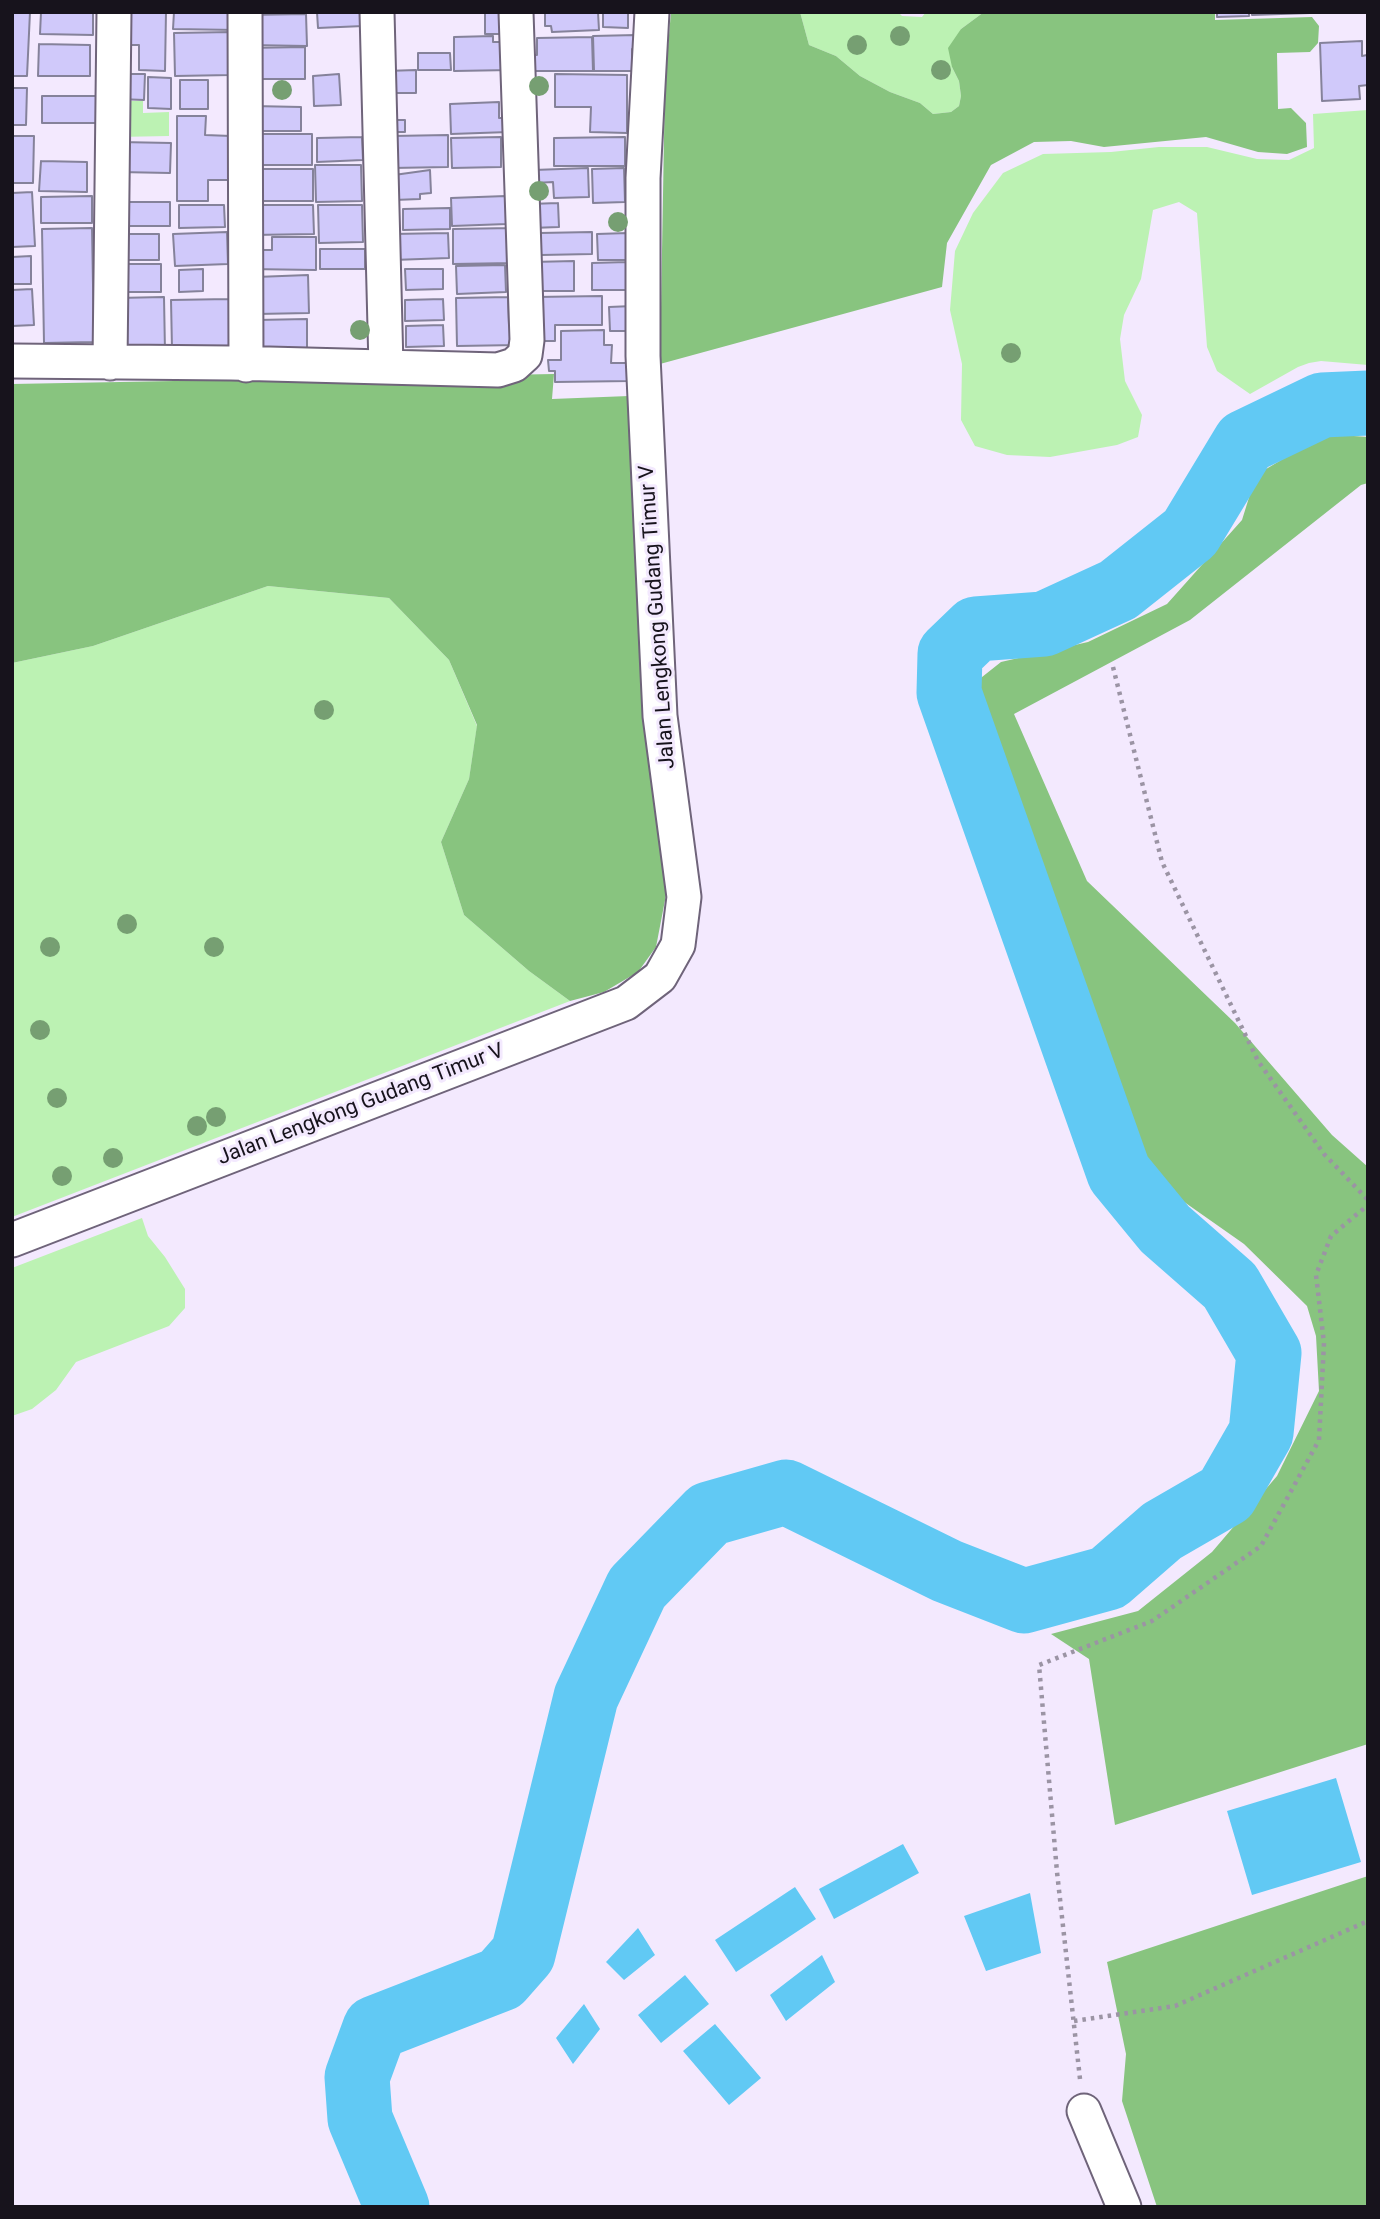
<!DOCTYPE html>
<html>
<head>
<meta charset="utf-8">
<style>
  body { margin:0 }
  #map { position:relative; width:1380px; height:2219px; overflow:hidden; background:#f3e9fe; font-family:Roboto,sans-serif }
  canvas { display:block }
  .frame { position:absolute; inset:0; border:14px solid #17131c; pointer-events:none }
</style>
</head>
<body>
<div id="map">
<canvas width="1380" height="2219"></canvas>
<div class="frame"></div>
</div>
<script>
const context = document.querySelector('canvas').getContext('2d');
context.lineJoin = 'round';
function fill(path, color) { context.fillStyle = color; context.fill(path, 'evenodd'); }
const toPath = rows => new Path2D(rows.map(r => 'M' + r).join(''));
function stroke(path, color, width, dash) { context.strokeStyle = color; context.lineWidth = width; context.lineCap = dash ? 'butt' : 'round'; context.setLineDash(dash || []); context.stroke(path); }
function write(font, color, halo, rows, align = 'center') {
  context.font = font + ' Roboto,sans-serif'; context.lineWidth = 6; context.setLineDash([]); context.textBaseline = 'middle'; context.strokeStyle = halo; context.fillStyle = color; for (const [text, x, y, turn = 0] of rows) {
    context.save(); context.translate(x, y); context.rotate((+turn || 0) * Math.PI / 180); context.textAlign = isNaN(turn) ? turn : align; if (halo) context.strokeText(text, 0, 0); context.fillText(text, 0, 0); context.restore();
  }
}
fill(toPath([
  [800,12,898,12,902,16,922,17,926,12,984,12,961,29,952,67,959,81,961,96,959,106,951,112,933,114,920,103,890,92,860,76,836,56,809,45],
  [116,101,143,101,143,113,169,112,169,136,117,137],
  [1368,110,1368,365,1321,361,1309,363,1298,367,1250,394,1217,371,1207,347,1197,213,1179,202,1153,210,1141,279,1124,315,1120,339,1125,381,1142,415,1138,437,1117,445,1050,457,1007,455,975,446,961,420,962,364,950,310,955,251,973,213,1003,173,1043,154,1111,152,1159,147,1207,147,1257,159,1289,160,1314,148,1313,114],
  [268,586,389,598,449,660,477,726,469,779,441,842,464,915,529,971,570,1001,12,1217,12,663,93,646],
  [142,1218,148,1236,165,1257,185,1289,185,1308,169,1326,76,1362,56,1390,32,1409,12,1416,12,1268]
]), '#bcf2b3');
fill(toPath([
  [671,12,800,12,809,45,836,56,860,76,890,92,920,103,933,114,951,112,959,106,961,96,959,81,952,67,948,48,961,29,984,12,1215,12,1215,20,1312,17,1319,26,1318,43,1310,52,1277,53,1278,109,1291,108,1306,123,1307,147,1287,154,1258,152,1206,137,1104,147,1071,141,1034,142,991,165,947,243,942,287,660,364,665,82],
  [554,374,552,399,629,396,666,895,656,947,638,972,604,992,570,1001,529,971,464,915,441,842,469,779,477,725,449,660,389,598,268,586,93,646,12,663,12,384],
  [1325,434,1368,437,1368,483,1361,485,1190,620,1014,714,1087,881,1235,1023,1332,1135,1368,1167,1368,1744,1115,1825,1089,1659,1051,1634,1138,1611,1212,1552,1277,1476,1319,1391,1316,1336,1307,1306,1244,1244,1160,1185,1128,1156,980,720,977,681,1001,662,1088,642,1167,604,1242,520,1256,475],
  [1368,1876,1368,2207,1157,2207,1122,2101,1126,2054,1107,1962]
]), '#88c47f');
fill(toPath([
  [1336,1778,1361,1862,1252,1895,1227,1811],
  [903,1844,919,1873,834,1919,819,1889],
  [795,1887,816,1919,736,1972,715,1940],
  [1030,1893,1041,1953,986,1971,964,1916],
  [638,1928,655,1955,624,1980,606,1962],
  [822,1955,835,1982,786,2021,770,1995],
  [685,1975,709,2004,661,2043,638,2015],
  [584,2004,600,2029,573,2064,556,2038],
  [715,2024,761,2078,729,2105,683,2051]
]), '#61c9f4');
stroke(toPath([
  [397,2207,360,2119,357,2077,375,2028,501,1979,523,1954,586,1697,637,1588,709,1514,786,1492,947,1571,1024,1601,1108,1578,1162,1531,1226,1494,1261,1433,1269,1353,1230,1286,1165,1229,1119,1173,949,693,950,654,976,629,1044,624,1118,590,1190,533,1245,442,1322,405,1368,403]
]), '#61c9f4', 65);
const building = toPath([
  [12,12,30,12,27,76,12,76,12,12],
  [41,12,93,12,93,35,40,34,41,12],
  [116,12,166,12,165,71,139,70,139,45,115,45,116,12],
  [174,12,237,12,236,30,173,29,174,12],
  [317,12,363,12,363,26,318,28,317,12],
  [485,12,508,12,508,34,485,34,485,12],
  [545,12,598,12,599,30,552,32,551,26,545,26,545,12],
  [603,12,628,12,628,28,603,27,603,12],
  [1217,12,1249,12,1249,16,1217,17,1217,12],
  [1252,12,1310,12,1310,13,1252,15,1252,12],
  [306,14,307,46,248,45,248,15,306,14],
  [231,32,231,75,175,76,174,33,231,32],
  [636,35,636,49,632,49,632,71,594,71,593,36,636,35],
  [493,36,493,42,510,42,511,70,454,71,454,37,493,36],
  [592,37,593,71,534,71,534,55,537,55,537,38,592,37],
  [1362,41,1362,56,1367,55,1368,85,1359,86,1360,99,1322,101,1320,43,1362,41],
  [39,44,90,45,90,76,38,76,39,44],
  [305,47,305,79,246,79,246,48,305,47],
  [418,53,450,53,451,70,418,70,418,53],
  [416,70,416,93,386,93,386,71,416,70],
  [119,74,145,74,144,100,119,99,119,74],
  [339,74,341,105,314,106,313,76,339,74],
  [555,74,627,75,627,133,590,132,591,107,555,107,555,74],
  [148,77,171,78,171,109,148,108,148,77],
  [180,80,208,80,208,109,180,109,180,80],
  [12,88,27,88,26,125,12,125,12,88],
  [42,96,97,96,97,123,42,123,42,96],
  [499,102,499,118,508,118,509,132,451,134,450,104,499,102],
  [253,106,301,107,301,131,252,131,253,106],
  [177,116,206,116,205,135,231,136,230,180,208,180,208,201,177,201,177,116],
  [390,120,405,120,405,132,390,132,390,120],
  [253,134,312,134,312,165,253,165,253,134],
  [448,135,448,167,392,168,392,136,448,135],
  [12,136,34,136,33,183,12,183,12,136],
  [362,137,363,160,317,162,317,138,362,137],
  [501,137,501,167,452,168,451,138,501,137],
  [625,137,625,166,554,166,554,138,625,137],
  [120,142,171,143,170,173,119,172,120,142],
  [41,161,87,162,87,192,39,191,41,161],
  [315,165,361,165,362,201,316,202,315,165],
  [588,168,589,197,554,198,553,182,535,183,534,170,588,168],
  [624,168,625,202,593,203,592,169,624,168],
  [254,169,313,169,313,201,254,201,254,169],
  [430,170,431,193,420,194,420,199,394,200,394,175,430,170],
  [32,192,35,246,12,247,12,193,32,192],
  [92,196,92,223,41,223,41,197,92,196],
  [506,196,507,224,452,226,451,198,506,196],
  [118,202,170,202,170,226,118,226,118,202],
  [558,203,559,227,531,228,530,204,558,203],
  [179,205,224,205,225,227,179,228,179,205],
  [252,205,313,205,314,234,252,235,252,205],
  [318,205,362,205,363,242,319,243,318,205],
  [450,208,450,229,403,230,403,209,450,208],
  [92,228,94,342,44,343,42,229,92,228],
  [512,228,513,263,453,264,453,229,512,228],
  [227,232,228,264,175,266,173,234,227,232],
  [592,232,592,254,541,255,540,233,592,232],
  [448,233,449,258,393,260,392,234,448,233],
  [628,233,628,260,598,260,597,234,628,233],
  [122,234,159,234,159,260,122,260,122,234],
  [272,237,316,237,316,270,249,269,249,250,272,250,272,237],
  [320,249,365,249,365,269,320,269,320,249],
  [31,256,31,284,12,284,12,257,31,256],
  [574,261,574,291,533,291,532,262,574,261],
  [627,262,628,290,592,290,592,263,627,262],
  [123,264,161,264,161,292,122,292,123,264],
  [505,265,506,292,457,294,456,266,505,265],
  [203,269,203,291,179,292,179,270,203,269],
  [405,269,443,269,443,289,406,290,405,269],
  [308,275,309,313,257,314,256,277,308,275],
  [32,289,34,325,12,326,12,290,32,289],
  [602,296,602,325,555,325,555,341,535,341,535,297,602,296],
  [164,297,165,352,118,353,117,298,164,297],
  [508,297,509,325,518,325,518,345,457,346,456,298,508,297],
  [229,299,230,348,172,349,171,300,229,299],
  [443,299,444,320,405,321,405,300,443,299],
  [633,306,633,331,610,331,609,307,633,306],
  [307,319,307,352,257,352,257,320,307,319],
  [443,325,444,346,406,347,406,326,443,325],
  [604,330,604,345,612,345,611,363,630,363,630,381,555,382,555,371,549,371,548,360,561,360,561,331,604,330]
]);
fill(building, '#d0c9fa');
stroke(building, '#85829a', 2);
const minor = toPath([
  [245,12,246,365],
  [377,12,386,367],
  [12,361,231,363,498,370,514,365,525,355,527,340,516,12],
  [110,363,114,12],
  [12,1240,626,1003,660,977,678,945,684,897,660,716,643,356,643,178,652,12],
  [1084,2111,1124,2207]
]);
stroke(minor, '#6f647a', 37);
stroke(toPath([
  [1113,667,1162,862,1258,1061,1324,1154,1368,1200],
  [1074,2021,1175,2006,1368,1921],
  [1080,2079,1057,1872,1039,1665,1152,1621,1261,1546,1319,1440,1324,1343,1316,1275,1331,1236,1368,1205]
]), '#9b94a4', 4.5, [3.5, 5]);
stroke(minor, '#fff', 33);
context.fillStyle = '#769f72';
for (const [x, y] of [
  [900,36],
  [857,45],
  [941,70],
  [539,86],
  [282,90],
  [539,191],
  [618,222],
  [360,330],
  [1011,353],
  [324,710],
  [127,924],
  [50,947],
  [214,947],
  [40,1030],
  [57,1098],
  [216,1117],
  [197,1126],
  [113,1158],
  [62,1176]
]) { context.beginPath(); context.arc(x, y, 10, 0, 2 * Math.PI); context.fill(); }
write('21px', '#17131c', '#f3e9fe', [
  ["Jalan Lengkong Gudang Timur V",658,617,-94],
  ["Jalan Lengkong Gudang Timur V",361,1105,-21]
]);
</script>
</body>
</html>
